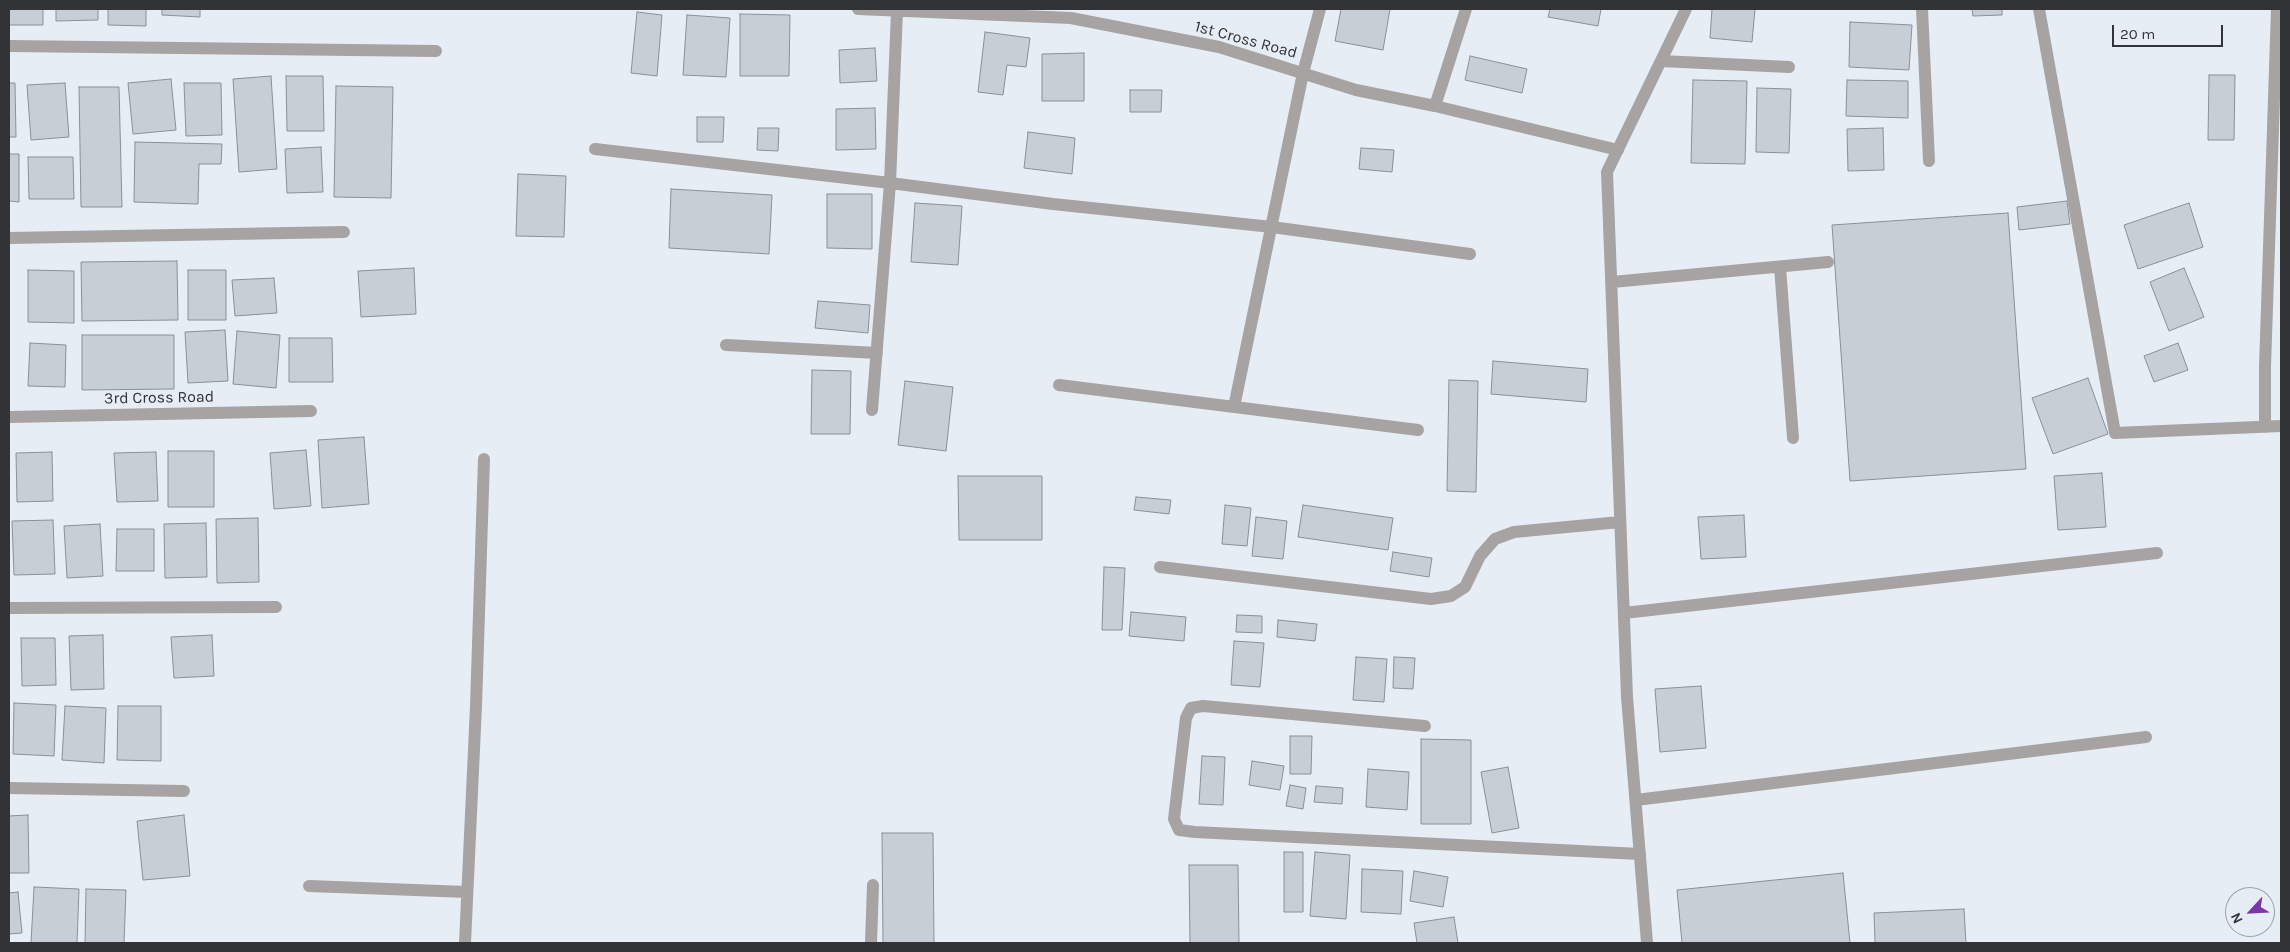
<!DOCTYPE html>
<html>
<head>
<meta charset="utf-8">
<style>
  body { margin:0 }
  #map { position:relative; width:2290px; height:952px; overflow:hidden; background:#e7edf4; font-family:Karla,sans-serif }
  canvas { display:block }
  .frame { position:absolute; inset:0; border:10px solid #313336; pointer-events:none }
  .north { position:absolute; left:2225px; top:887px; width:50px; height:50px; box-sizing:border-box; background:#e7edf4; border:1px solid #9ea3a8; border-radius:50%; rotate:245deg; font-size:14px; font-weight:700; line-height:20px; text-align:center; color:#313336 }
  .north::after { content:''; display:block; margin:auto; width:18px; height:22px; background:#7a36aa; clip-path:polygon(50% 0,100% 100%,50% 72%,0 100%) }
  .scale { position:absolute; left:2112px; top:25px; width:111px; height:22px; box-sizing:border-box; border:2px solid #313336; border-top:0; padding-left:6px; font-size:15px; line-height:18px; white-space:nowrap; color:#313336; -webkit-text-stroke:4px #e7edf4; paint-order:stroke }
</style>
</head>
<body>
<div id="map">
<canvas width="2290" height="952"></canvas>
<div class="frame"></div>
<div class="north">N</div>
<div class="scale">20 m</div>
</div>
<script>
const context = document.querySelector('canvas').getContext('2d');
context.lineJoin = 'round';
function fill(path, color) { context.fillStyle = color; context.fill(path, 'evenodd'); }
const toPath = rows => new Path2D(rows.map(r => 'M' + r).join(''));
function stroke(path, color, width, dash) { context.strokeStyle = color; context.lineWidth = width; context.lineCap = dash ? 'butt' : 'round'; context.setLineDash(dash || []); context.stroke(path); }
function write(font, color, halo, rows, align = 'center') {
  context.font = font + ' Karla,sans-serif'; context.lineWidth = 4; context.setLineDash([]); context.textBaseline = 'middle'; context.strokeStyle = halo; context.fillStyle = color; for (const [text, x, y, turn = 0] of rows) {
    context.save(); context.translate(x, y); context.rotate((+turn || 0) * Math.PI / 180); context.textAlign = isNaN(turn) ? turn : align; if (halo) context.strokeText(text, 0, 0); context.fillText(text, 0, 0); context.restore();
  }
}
const building = toPath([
  [9,9,43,9,43,25,9,25,9,9],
  [56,9,98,9,98,20,56,21,56,9],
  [108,9,146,9,146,26,108,25,108,9],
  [162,9,200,9,200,17,162,15,162,9],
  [1341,9,1390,9,1383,50,1335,41,1341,9],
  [1550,9,1601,9,1598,26,1548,17,1550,9],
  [1712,9,1755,9,1752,42,1710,38,1712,9],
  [1972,9,2002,9,2002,15,1973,16,1972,9],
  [637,12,662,15,657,76,631,73,637,12],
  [740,14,790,15,789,76,740,76,740,14],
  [687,15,730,18,726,77,683,75,687,15],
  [1850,22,1912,25,1909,70,1849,67,1850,22],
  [985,32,1030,38,1026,67,1007,65,1003,95,978,92,985,32],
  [875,48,877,81,840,83,839,50,875,48],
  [1084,53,1084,101,1042,101,1042,54,1084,53],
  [1470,56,1527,69,1522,93,1465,80,1470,56],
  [2209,75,2235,75,2234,140,2208,140,2209,75],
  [271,76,277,169,239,172,233,79,271,76],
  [286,76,323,76,324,131,287,131,286,76],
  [171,79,176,130,133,134,128,83,171,79],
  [1693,80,1747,81,1745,164,1691,163,1693,80],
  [1847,80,1908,81,1908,118,1846,116,1847,80],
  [9,83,15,83,16,137,9,137,9,83],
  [65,83,69,137,31,140,27,85,65,83],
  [184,83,221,83,222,135,186,136,184,83],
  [336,86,393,87,391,198,334,197,336,86],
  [79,87,119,87,122,207,81,207,79,87],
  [1757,88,1791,89,1789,153,1756,152,1757,88],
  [1130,90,1162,90,1161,112,1130,112,1130,90],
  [875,108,876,149,836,150,836,109,875,108],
  [697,117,724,117,723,142,697,142,697,117],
  [758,128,779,128,778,151,757,150,758,128],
  [1883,128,1884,170,1848,171,1847,129,1883,128],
  [1028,132,1075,138,1072,174,1024,168,1028,132],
  [135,142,222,144,221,164,199,164,198,204,134,202,135,142],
  [321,147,323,192,287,193,285,149,321,147],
  [1361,148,1394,150,1392,172,1359,169,1361,148],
  [9,154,19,154,19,202,9,201,9,154],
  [28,157,73,157,74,199,29,199,28,157],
  [518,174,566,176,564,237,516,236,518,174],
  [671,189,772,195,769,254,669,248,671,189],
  [827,194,872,194,872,249,827,248,827,194],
  [2067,201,2070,224,2019,230,2017,207,2067,201],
  [915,203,962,206,958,265,911,262,915,203],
  [2189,203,2203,247,2138,269,2124,225,2189,203],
  [2008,213,2026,469,1850,481,1832,225,2008,213],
  [177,261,178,320,82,321,81,262,177,261],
  [414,268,416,314,361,317,358,271,414,268],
  [2184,268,2204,317,2169,331,2150,282,2184,268],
  [28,270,74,271,74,323,28,322,28,270],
  [188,270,226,270,226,320,188,320,188,270],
  [274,278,277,313,235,316,232,280,274,278],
  [818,301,870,305,868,333,815,328,818,301],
  [225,330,228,381,188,383,185,332,225,330],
  [237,331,280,335,276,388,233,384,237,331],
  [82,335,174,335,174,389,82,390,82,335],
  [289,338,332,338,333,382,289,382,289,338],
  [30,343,66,345,65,387,28,386,30,343],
  [2178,343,2188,370,2154,382,2144,356,2178,343],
  [1493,361,1588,369,1586,402,1491,394,1493,361],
  [812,370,851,371,850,434,811,434,812,370],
  [2088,378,2108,434,2053,454,2032,398,2088,378],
  [1449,380,1478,381,1476,492,1447,491,1449,380],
  [905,381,953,387,946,451,898,445,905,381],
  [364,437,369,504,322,508,318,440,364,437],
  [306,450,311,506,274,509,270,453,306,450],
  [168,451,214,451,214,507,168,507,168,451],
  [52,452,53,501,17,502,16,453,52,452],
  [156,452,158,501,117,502,114,453,156,452],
  [2102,473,2106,527,2058,530,2054,476,2102,473],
  [958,476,1042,476,1042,540,959,540,958,476],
  [1136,497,1171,500,1169,514,1134,510,1136,497],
  [1225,505,1251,508,1247,546,1222,544,1225,505],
  [1303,505,1393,518,1388,550,1298,537,1303,505],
  [1744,515,1746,557,1701,559,1698,517,1744,515],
  [1256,517,1287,521,1283,559,1252,556,1256,517],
  [258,518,259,582,217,583,216,519,258,518],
  [53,520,55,574,14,575,12,521,53,520],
  [206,523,207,577,165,578,164,524,206,523],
  [100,524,103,576,67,578,64,526,100,524],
  [117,529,154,529,154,571,116,571,117,529],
  [1393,552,1432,558,1429,577,1390,571,1393,552],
  [1104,567,1125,568,1122,630,1102,630,1104,567],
  [1131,612,1186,617,1184,641,1129,636,1131,612],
  [1237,615,1262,616,1262,633,1236,632,1237,615],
  [1278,620,1317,624,1315,641,1277,637,1278,620],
  [103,635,104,689,71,690,69,636,103,635],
  [212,635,214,676,174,678,171,637,212,635],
  [21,638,55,638,56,685,22,686,21,638],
  [1234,641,1264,643,1260,687,1231,685,1234,641],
  [1356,657,1387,659,1384,702,1353,700,1356,657],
  [1394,657,1415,658,1413,689,1393,688,1394,657],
  [1701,686,1706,748,1660,752,1655,689,1701,686],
  [14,703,56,705,54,756,13,754,14,703],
  [65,706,106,708,104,763,62,760,65,706],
  [118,706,161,706,161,761,117,760,118,706],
  [1290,736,1312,736,1311,774,1290,774,1290,736],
  [1421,739,1471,740,1471,824,1421,824,1421,739],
  [1202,756,1225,757,1223,805,1199,804,1202,756],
  [1252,761,1284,766,1280,790,1249,785,1252,761],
  [1508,767,1519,828,1492,833,1481,772,1508,767],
  [1368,769,1409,772,1407,810,1366,807,1368,769],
  [1290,785,1306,788,1303,809,1286,806,1290,785],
  [1316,786,1343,788,1342,804,1314,802,1316,786],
  [28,815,29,873,9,873,9,816,28,815],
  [184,815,190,876,143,880,137,821,184,815],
  [882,833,933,833,934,943,883,943,882,833],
  [1284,852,1303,852,1303,912,1284,912,1284,852],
  [1315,852,1350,855,1346,919,1310,916,1315,852],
  [1189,865,1238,865,1239,943,1190,943,1189,865],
  [1362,869,1403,871,1401,914,1361,912,1362,869],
  [1414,871,1448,877,1443,907,1410,901,1414,871],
  [1843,873,1850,943,1682,943,1677,890,1843,873],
  [34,887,79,889,77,943,31,943,34,887],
  [86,889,126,890,124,943,85,943,86,889],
  [18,892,22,933,9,934,9,893,18,892],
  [1964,909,1966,943,1875,943,1874,913,1964,909],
  [1454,917,1458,943,1417,943,1414,923,1454,917]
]);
fill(building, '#c8ced5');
stroke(building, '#8a9097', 1);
stroke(toPath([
  [858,9,1071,18,1219,47,1356,90,1435,106,1618,150],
  [1922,9,1929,161],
  [2039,9,2115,433,2281,426],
  [9,46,436,51],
  [1661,61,1789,67],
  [1435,106,1466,9],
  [595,149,890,183,1053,204,1272,227,1470,254],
  [9,238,344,232],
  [1780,267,1793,438],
  [1612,282,1828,262],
  [726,345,877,353],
  [1059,385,1418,430],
  [1234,407,1303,73,1320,9],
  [872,410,890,183,897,11],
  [9,417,311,411],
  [2265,427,2265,367,2277,9],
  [1160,567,1431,599,1451,596,1465,587,1480,556,1495,539,1514,532,1620,522],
  [9,608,276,607],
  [1624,613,2157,553],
  [1425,726,1203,706,1191,708,1186,718,1174,819,1179,830,1195,832,1640,854],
  [9,788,184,791],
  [1636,800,2146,737],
  [309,886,467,892],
  [465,943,476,706,484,459],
  [871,943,873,885],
  [1647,943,1627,697,1607,172,1686,9]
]), '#a7a3a2', 12);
write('16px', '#313336', '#e7edf4', [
  ["1st Cross Road",1246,40,15],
  ["3rd Cross Road",159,398,-1]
]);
</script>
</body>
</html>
